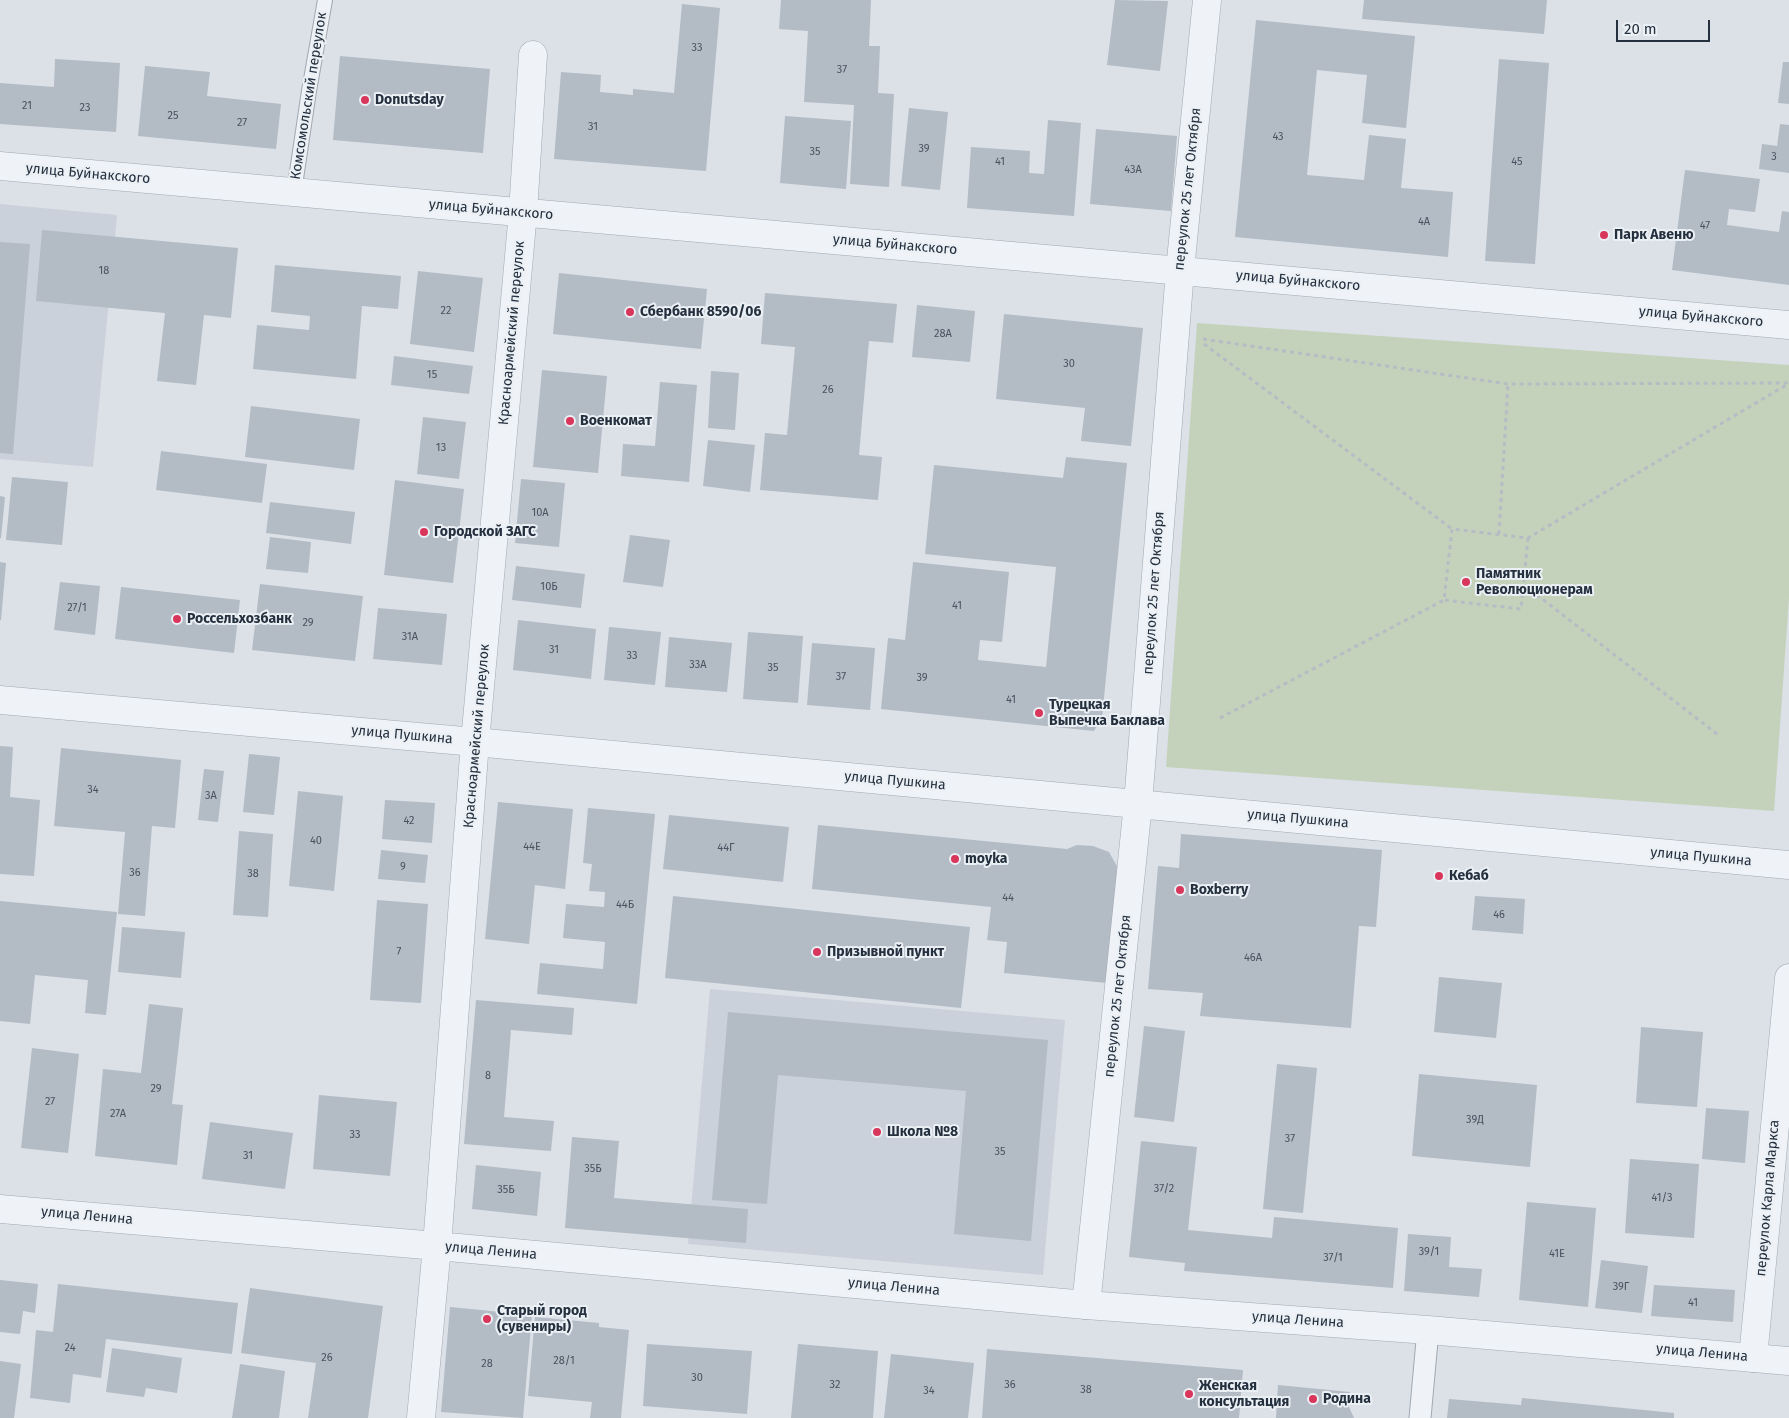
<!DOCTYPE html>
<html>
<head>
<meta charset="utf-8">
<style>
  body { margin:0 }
  #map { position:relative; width:1789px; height:1418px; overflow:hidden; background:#dce1e7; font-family:"Fira Sans",sans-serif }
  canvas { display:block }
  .scale { position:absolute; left:1616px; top:20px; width:94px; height:22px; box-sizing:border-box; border:2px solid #25303f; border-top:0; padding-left:6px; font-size:15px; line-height:18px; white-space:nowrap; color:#25303f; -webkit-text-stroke:4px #ebf0f5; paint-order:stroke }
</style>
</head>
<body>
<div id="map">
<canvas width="1789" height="1418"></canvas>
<div class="scale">20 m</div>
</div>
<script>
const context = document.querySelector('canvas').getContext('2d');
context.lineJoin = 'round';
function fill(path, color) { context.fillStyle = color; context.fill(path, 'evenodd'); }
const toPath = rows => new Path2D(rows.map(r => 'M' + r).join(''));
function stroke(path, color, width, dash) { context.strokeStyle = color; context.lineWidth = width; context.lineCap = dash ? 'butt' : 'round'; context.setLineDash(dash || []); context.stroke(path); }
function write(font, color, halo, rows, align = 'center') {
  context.font = font + ' "Fira Sans",sans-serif'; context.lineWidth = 4; context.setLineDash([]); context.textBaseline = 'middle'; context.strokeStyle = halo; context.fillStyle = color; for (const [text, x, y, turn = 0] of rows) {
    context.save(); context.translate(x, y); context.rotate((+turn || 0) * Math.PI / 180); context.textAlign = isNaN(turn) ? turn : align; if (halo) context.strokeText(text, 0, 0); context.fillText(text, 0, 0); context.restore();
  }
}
fill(toPath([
  [0,204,117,215,93,467,0,459],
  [710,989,1065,1020,1043,1275,688,1244]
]), '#cad1da');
fill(toPath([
  [1197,323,1789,365,1789,598,1774,811,1166,767]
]), '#c4d2bc');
fill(toPath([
  [781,0,871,0,869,46,880,46,878,93,894,94,889,187,850,184,854,105,804,102,808,31,779,29],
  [1115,0,1168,1,1160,71,1107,65],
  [1364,0,1547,0,1544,34,1362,19],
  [682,4,720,8,706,171,554,159,561,72,601,75,600,92,633,95,633,89,674,93],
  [1256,20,1415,36,1406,128,1362,123,1367,75,1317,70,1307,175,1364,180,1369,135,1406,139,1401,188,1453,192,1448,257,1235,237],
  [340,56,490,69,483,153,333,140],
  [55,59,120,63,116,132,0,124,0,83,54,87],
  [1499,59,1549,63,1535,264,1485,261],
  [1783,62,1789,62,1789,104,1778,103],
  [145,66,210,72,207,96,281,104,276,149,138,136],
  [909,108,948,112,940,190,901,186],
  [785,116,851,121,846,189,780,183],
  [1048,120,1081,123,1074,216,967,208,971,147,1030,151,1029,173,1044,174],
  [1780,124,1789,125,1789,173,1759,169,1762,144,1777,146],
  [1096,129,1177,136,1171,211,1090,204],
  [1685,170,1760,179,1755,212,1729,209,1727,225,1779,232,1782,211,1789,212,1789,285,1672,270],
  [42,230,238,248,231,318,204,315,196,385,157,381,165,313,36,301],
  [0,242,30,244,13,454,0,453],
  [275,265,401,276,398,309,362,306,356,379,253,369,257,325,309,330,310,316,271,312],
  [418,271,483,278,474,352,410,344],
  [559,273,707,289,701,349,553,334],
  [765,293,897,304,893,343,869,341,859,455,882,457,878,500,760,490,765,433,787,435,795,347,761,344],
  [917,305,975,311,970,362,912,357],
  [1004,314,1143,328,1131,446,1081,441,1085,408,996,399],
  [394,356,473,366,469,394,391,385],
  [542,370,607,376,598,473,533,467],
  [711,371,739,373,735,430,708,428],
  [660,382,697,385,689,482,621,476,623,444,655,446],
  [251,406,360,419,354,470,245,457],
  [423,417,466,422,459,479,417,474],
  [708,440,755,445,750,492,703,486],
  [161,451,267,464,262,503,156,490],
  [1066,457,1127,463,1102,718,1094,731,881,709,888,638,905,640,913,562,1009,572,1002,642,980,640,978,660,1046,667,1056,567,925,554,934,465,1063,478],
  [12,477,68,482,62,545,6,540],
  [521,479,565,483,559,547,515,543],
  [395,480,464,489,453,583,384,575],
  [0,496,5,497,1,538,0,538],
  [270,502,355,512,351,544,266,533],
  [630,535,670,540,663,587,623,582],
  [270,537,311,542,308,573,266,569],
  [0,562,6,563,1,620,0,620],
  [516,566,585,574,581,608,512,600],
  [60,582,100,586,95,635,54,630],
  [260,584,363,596,355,661,252,650],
  [121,587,240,600,234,653,115,639],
  [378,608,447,614,442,665,373,659],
  [518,620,596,629,591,679,513,670],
  [609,627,661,632,655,685,604,680],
  [748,632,803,636,798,703,743,699],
  [669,637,732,643,727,692,665,687],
  [812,643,875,648,870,710,807,705],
  [0,746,13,747,10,797,40,800,34,876,0,874],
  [61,748,181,760,175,828,152,826,145,916,118,914,125,832,54,826],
  [249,754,280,757,274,815,243,812],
  [204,769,224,771,218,822,198,820],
  [298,791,343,796,334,891,289,886],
  [385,800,435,803,432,843,382,839],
  [498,802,573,809,565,889,535,885,529,944,485,939],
  [588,808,655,814,637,1004,537,994,540,963,603,969,605,942,563,938,566,904,604,907,605,892,589,891,592,864,583,863],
  [669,815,789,827,783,882,663,869],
  [818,825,1067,849,1077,845,1093,846,1109,852,1118,868,1107,983,1004,973,1007,942,987,940,991,907,812,889],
  [239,831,273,834,268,917,233,915],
  [1181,834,1382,850,1376,927,1359,926,1351,1028,1200,1016,1203,993,1148,989,1158,866,1179,868],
  [381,850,428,855,425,883,378,879],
  [673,896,970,927,961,1008,665,978],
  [1475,896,1525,899,1523,934,1472,930],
  [377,900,428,904,421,1003,370,1000],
  [0,901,117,912,106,1015,85,1013,88,980,35,975,30,1024,0,1021],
  [122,927,185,932,181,978,118,972],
  [1439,977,1502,983,1496,1038,1434,1032],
  [476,1000,574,1008,572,1035,511,1030,504,1117,554,1121,551,1151,464,1144],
  [149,1004,183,1008,172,1104,183,1105,177,1165,95,1156,103,1069,141,1073],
  [728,1012,1048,1040,1031,1241,954,1234,966,1091,778,1075,767,1204,712,1200],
  [1144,1026,1185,1031,1174,1122,1134,1117],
  [1641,1027,1703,1032,1697,1107,1636,1103],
  [32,1048,79,1054,68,1153,21,1148],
  [1277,1064,1317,1068,1303,1213,1263,1209],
  [1419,1074,1537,1085,1530,1167,1412,1156],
  [319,1095,397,1102,390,1176,313,1169],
  [1706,1108,1749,1111,1745,1163,1702,1159],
  [210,1122,293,1133,285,1189,202,1179],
  [572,1137,619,1141,614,1198,748,1209,746,1243,565,1228],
  [1141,1141,1197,1147,1188,1230,1272,1238,1274,1217,1398,1228,1393,1288,1184,1271,1185,1263,1129,1257],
  [1630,1159,1699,1164,1694,1238,1625,1233],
  [476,1165,541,1172,537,1216,472,1209],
  [1527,1202,1596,1208,1588,1307,1519,1300],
  [1408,1234,1451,1237,1449,1267,1482,1269,1479,1297,1404,1291],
  [1601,1260,1648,1266,1642,1313,1595,1308],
  [0,1280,38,1284,35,1313,23,1311,20,1334,0,1332],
  [58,1284,238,1303,232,1354,106,1339,101,1378,73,1374,70,1403,30,1398,36,1330,53,1332],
  [1654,1285,1735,1290,1733,1322,1651,1316],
  [250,1288,383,1306,368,1418,308,1418,316,1363,241,1353],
  [450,1307,532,1315,523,1418,441,1412],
  [535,1317,599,1323,599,1327,629,1330,621,1418,590,1418,592,1402,528,1396],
  [647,1344,752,1351,747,1414,643,1406],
  [798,1344,878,1351,873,1418,791,1418],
  [112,1348,182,1358,177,1393,146,1388,144,1397,106,1392],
  [987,1349,1243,1370,1239,1418,982,1418],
  [891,1354,974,1363,968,1418,884,1418],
  [0,1361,21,1364,14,1418,0,1418],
  [240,1364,285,1371,279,1418,232,1418],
  [1278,1385,1350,1392,1349,1407,1354,1418,1276,1418],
  [1522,1398,1674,1413,1674,1418,1447,1418,1449,1399,1521,1405]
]), '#b3bbc5');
const service = toPath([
  [294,192,309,91,325,0]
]);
const pedestrian = toPath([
  [1420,1418,1428,1330]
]);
const minor = toPath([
  [0,166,1789,325],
  [0,700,475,742,1789,865],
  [1086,1305,1138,804,1180,270,1207,0],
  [1753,1358,1789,978]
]);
const tertiary = toPath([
  [0,1209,437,1246,1086,1305,1428,1330,1789,1361],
  [421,1418,437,1246,475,742,523,212,533,55]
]);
stroke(service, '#a1a8b1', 16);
stroke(pedestrian, '#a1a8b1', 23);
stroke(minor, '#a1a8b1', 29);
stroke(tertiary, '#a1a8b1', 29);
stroke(toPath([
  [1203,339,1508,384,1789,383],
  [1204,344,1452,529],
  [1499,534,1508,384],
  [1528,538,1521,609,1444,600,1452,529,1528,538,1788,384],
  [1524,585,1717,734],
  [1220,718,1444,600]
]), '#b6bcc3', 3, [4, 4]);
stroke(service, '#eff2f6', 14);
stroke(pedestrian, '#eff2f6', 21);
stroke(minor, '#eff2f6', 28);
stroke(tertiary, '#eff2f6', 28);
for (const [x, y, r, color] of [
  [365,100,5,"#d8365b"],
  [1604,235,5,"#d8365b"],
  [630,312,5,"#d8365b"],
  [570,421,5,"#d8365b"],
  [424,532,5,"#d8365b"],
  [1466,582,5,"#d8365b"],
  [177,619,5,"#d8365b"],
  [1039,713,5,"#d8365b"],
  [955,859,5,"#d8365b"],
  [1439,876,5,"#d8365b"],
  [1180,890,5,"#d8365b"],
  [817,952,5,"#d8365b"],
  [877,1132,5,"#d8365b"],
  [487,1319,5,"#d8365b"],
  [1189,1394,5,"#d8365b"],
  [1313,1399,5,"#d8365b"]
]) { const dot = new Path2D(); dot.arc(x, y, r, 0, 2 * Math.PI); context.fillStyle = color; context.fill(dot); stroke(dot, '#ebf0f5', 2); }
write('11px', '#485360', null, [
  ["33",697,48],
  ["37",842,70],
  ["21",27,106],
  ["23",85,108],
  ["25",173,116],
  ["27",242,123],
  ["31",593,127],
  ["43",1278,137],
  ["39",924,149],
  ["35",815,152],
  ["3",1774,157],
  ["41",1000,162],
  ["45",1517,162],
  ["43А",1133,170],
  ["4А",1424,222],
  ["47",1705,226],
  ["18",104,271],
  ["22",446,311],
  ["28А",943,334],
  ["30",1069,364],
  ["15",432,375],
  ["26",828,390],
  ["13",441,448],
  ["10А",540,513],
  ["10Б",549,587],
  ["41",957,606],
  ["27/1",77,608],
  ["29",308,623],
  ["31А",410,637],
  ["31",554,650],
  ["33",632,656],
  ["33А",698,665],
  ["35",773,668],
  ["37",841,677],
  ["39",922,678],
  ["41",1011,700],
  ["34",93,790],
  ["3А",211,796],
  ["42",409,821],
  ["40",316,841],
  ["44Е",532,847],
  ["44Г",726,848],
  ["9",403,867],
  ["36",135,873],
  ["38",253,874],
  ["44",1008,898],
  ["44Б",625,905],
  ["46",1499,915],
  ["7",399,952],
  ["46А",1253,958],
  ["8",488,1076],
  ["29",156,1089],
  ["27",50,1102],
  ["27А",118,1114],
  ["39Д",1475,1120],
  ["33",355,1135],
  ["37",1290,1139],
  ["35",1000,1152],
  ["31",248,1156],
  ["35Б",593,1169],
  ["37/2",1164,1189],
  ["35Б",506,1190],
  ["41/3",1662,1198],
  ["39/1",1429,1252],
  ["41Е",1557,1254],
  ["37/1",1333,1258],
  ["39Г",1621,1287],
  ["41",1693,1303],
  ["24",70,1348],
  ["26",327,1358],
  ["28/1",564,1361],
  ["28",487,1364],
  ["30",697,1378],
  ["32",835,1385],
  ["36",1010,1385],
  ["38",1086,1390],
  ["34",929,1391]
]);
write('14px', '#25303f', '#ebf0f5', [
  ["Комсомольский переулок",309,96,-81],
  ["улица Буйнакского",88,174,5],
  ["переулок 25 лет Октября",1188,189,-84],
  ["улица Буйнакского",491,210,5],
  ["улица Буйнакского",895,245,5],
  ["улица Буйнакского",1298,281,5],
  ["улица Буйнакского",1701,317,5],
  ["Красноармейский переулок",512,333,-85],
  ["переулок 25 лет Октября",1154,593,-86],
  ["улица Пушкина",402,735,5],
  ["Красноармейский переулок",477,736,-85],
  ["улица Пушкина",895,781,5],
  ["улица Пушкина",1298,819,5],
  ["улица Пушкина",1701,857,5],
  ["переулок 25 лет Октября",1118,996,-84],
  ["переулок Карла Маркса",1768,1198,-85],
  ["улица Ленина",87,1216,5],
  ["улица Ленина",491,1251,5],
  ["улица Ленина",894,1287,5],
  ["улица Ленина",1298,1320,4],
  ["улица Ленина",1702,1353,5]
]);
write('bold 14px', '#25303f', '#ebf0f5', [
  ["Donutsday",375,100],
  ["Парк Авеню",1614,235],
  ["Сбербанк 8590/06",640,312],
  ["Военкомат",580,421],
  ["Городской ЗАГС",434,532],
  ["Памятник",1476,574],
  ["Революционерам",1476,590],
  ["Россельхозбанк",187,619],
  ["Турецкая",1049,705],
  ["Выпечка Баклава",1049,721],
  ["moyka",965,859],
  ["Кебаб",1449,876],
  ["Boxberry",1190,890],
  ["Призывной пункт",827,952],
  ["Школа №8",887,1132],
  ["Старый город",497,1311],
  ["(сувениры)",497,1327],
  ["Женская",1199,1386],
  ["консультация",1199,1402],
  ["Родина",1323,1399]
], 'left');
</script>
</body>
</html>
